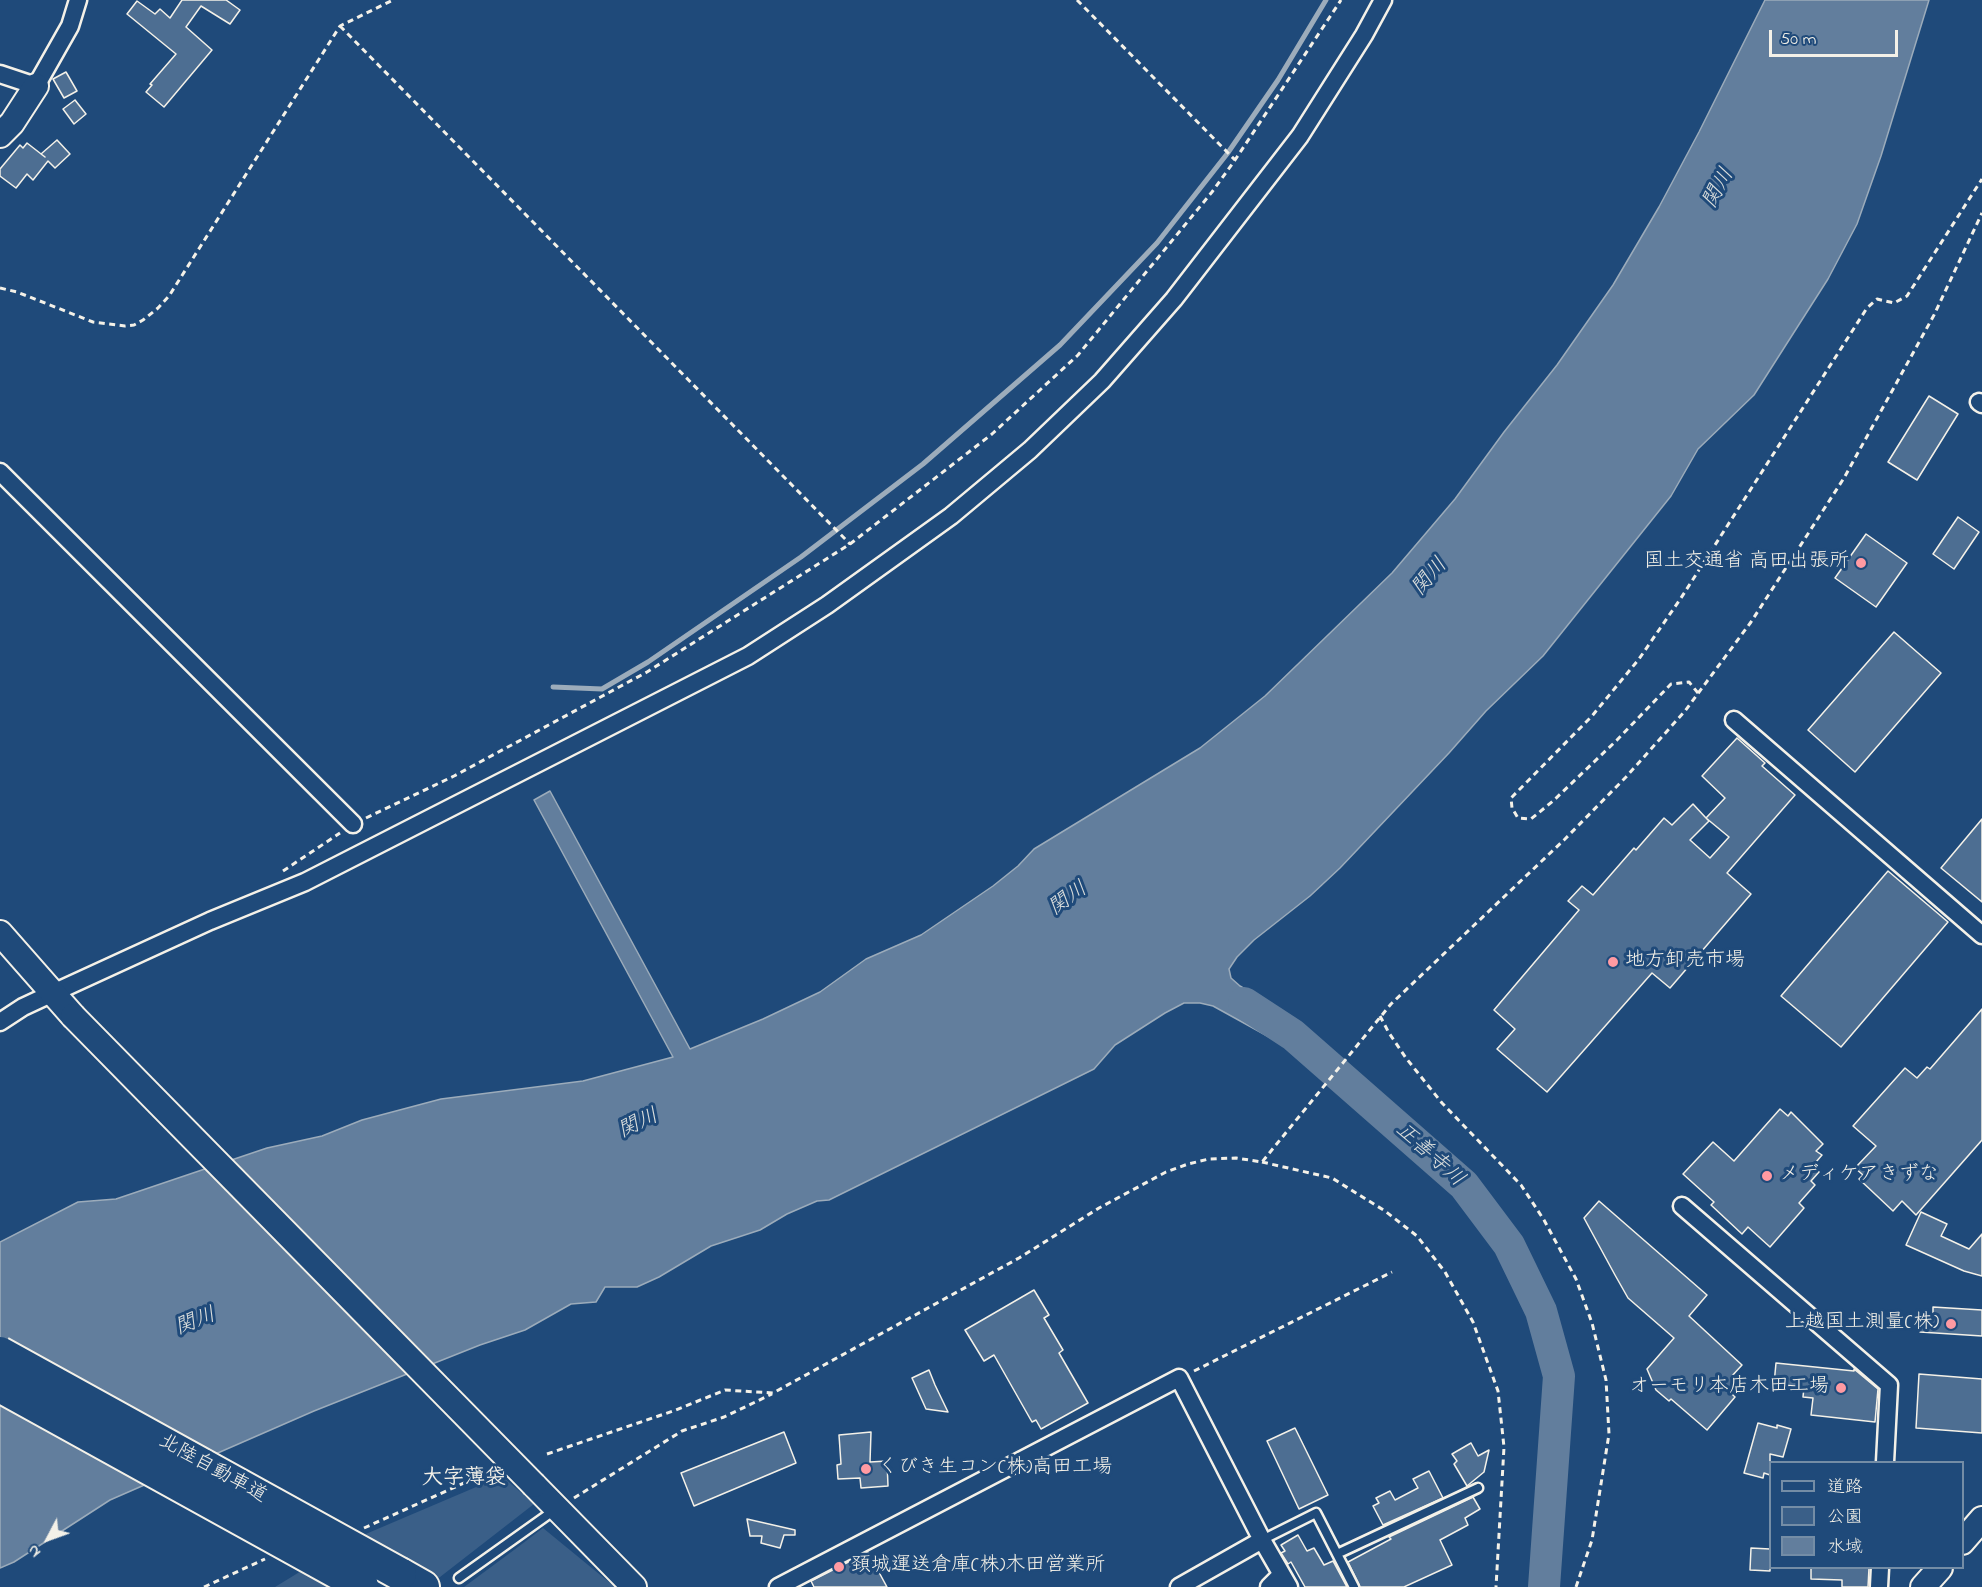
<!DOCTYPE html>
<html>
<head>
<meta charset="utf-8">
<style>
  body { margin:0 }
  #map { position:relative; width:1982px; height:1587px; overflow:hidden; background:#1f4a7a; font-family:"Indie Flower","Klee One",sans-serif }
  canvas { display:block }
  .legend { position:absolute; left:1769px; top:1461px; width:195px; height:108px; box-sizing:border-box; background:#1f4a7a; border:2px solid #748da6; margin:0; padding:8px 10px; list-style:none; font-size:18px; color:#f4f1e8 }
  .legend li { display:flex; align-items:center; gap:12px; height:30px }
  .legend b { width:30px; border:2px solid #748da6 }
  .north { position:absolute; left:18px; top:1509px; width:60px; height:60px; -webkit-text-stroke:4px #1f4a7a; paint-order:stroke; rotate:229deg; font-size:16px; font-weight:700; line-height:24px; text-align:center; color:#f4f1e8 }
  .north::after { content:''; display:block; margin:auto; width:21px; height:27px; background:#f4f1e8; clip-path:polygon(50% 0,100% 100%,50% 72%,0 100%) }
  .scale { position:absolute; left:1769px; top:30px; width:129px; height:27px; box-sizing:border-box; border:3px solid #f4f1e8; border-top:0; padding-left:8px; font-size:18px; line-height:21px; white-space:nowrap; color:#f4f1e8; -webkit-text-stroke:4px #1f4a7a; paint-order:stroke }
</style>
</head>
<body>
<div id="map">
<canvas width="1982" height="1587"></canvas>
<ul class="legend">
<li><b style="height:8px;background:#1f4a7a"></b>道路</li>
<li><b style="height:16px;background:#3a5f88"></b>公園</li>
<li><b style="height:16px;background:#627e9d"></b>水域</li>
</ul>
<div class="north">N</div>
<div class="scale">50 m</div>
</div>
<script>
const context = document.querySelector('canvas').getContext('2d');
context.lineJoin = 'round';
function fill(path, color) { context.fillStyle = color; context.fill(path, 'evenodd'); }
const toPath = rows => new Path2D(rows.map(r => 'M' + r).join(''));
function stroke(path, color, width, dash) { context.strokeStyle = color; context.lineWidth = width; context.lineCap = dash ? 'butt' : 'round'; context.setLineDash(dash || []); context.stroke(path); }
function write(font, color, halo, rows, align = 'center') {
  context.font = font + ' "Indie Flower","Klee One",sans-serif'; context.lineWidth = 6; context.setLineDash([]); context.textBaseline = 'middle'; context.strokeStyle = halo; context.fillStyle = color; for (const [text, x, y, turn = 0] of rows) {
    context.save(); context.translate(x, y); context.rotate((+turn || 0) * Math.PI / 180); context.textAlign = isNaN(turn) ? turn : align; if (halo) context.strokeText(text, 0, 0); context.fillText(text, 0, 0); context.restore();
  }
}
fill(toPath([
  [502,1476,534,1504,431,1584,354,1539],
  [543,1528,615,1587,464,1587,518,1547],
  [311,1565,344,1587,275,1587]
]), '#3a5f88');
const water = toPath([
  [1765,0,1929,0,1881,156,1857,224,1828,279,1754,395,1698,449,1671,496,1543,656,1486,711,1449,753,1340,868,1310,896,1254,940,1237,957,1229,969,1231,978,1240,986,1287,1014,1271,1038,1213,1006,1200,1003,1184,1003,1165,1013,1115,1045,1094,1069,829,1200,817,1201,787,1214,760,1230,711,1246,659,1277,637,1287,605,1287,596,1302,571,1304,525,1330,480,1345,314,1411,110,1500,14,1562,0,1568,0,1242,78,1202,116,1199,267,1148,322,1136,362,1120,441,1099,583,1081,673,1057,534,800,550,791,690,1049,763,1019,820,992,866,959,921,935,993,886,1018,866,1034,849,1200,748,1265,696,1392,573,1455,499,1504,432,1557,365,1613,285,1659,207,1699,132,1765,0]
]);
fill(water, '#627e9d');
stroke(water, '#9cacbb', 1.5);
stroke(toPath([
  [553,687,602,689,648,662,801,557,923,464,1060,345,1157,243,1227,154,1278,80,1326,0]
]), '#9cacbb', 5);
stroke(toPath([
  [1244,1003,1293,1035,1464,1185,1509,1245,1541,1311,1559,1376,1544,1587]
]), '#627e9d', 32);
const building = toPath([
  [182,0,226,0,240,10,230,24,201,6,186,27,212,50,164,107,146,92,152,85,150,84,176,54,127,14,137,1,155,14,160,9,170,18,182,0],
  [66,72,77,91,64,98,53,79,66,72],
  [75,100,86,114,74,124,63,109,75,100],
  [57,140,70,154,55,168,48,161,33,180,27,174,16,188,0,176,0,169,20,145,23,148,27,143,45,157,41,154,57,140],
  [1929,396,1958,414,1917,480,1888,462,1929,396],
  [1958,517,1979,532,1954,569,1933,554,1958,517],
  [1866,534,1907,563,1876,607,1835,578,1866,534],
  [1894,632,1941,673,1855,772,1808,730,1894,632],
  [1737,738,1765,763,1762,766,1795,795,1727,873,1751,894,1670,988,1652,973,1547,1092,1497,1049,1515,1029,1494,1010,1579,910,1568,901,1582,886,1593,895,1634,848,1636,850,1664,818,1672,825,1693,804,1706,818,1725,798,1702,776,1737,738],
  [1706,818,1729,837,1710,858,1690,840,1709,821,1706,818],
  [1982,819,1982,902,1941,868,1982,819],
  [1888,871,1948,922,1841,1047,1781,996,1888,871],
  [1982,1009,1982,1140,1916,1215,1902,1201,1893,1211,1859,1179,1863,1175,1855,1168,1876,1146,1853,1126,1905,1068,1917,1078,1927,1067,1930,1069,1982,1009],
  [1780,1109,1788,1116,1791,1112,1823,1144,1816,1151,1822,1155,1816,1162,1819,1165,1816,1169,1819,1172,1811,1181,1815,1185,1799,1203,1804,1208,1770,1247,1748,1227,1742,1234,1711,1205,1714,1202,1683,1174,1713,1142,1734,1161,1780,1109],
  [1599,1201,1707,1295,1689,1316,1742,1365,1731,1377,1738,1383,1730,1392,1735,1397,1707,1430,1671,1399,1669,1401,1656,1390,1647,1369,1674,1338,1628,1298,1615,1275,1584,1218,1599,1201],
  [1921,1212,1947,1224,1941,1236,1969,1249,1982,1234,1982,1276,1964,1271,1906,1245,1921,1212],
  [1034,1290,1049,1315,1044,1318,1063,1350,1059,1353,1088,1403,1041,1429,1036,1420,1032,1422,994,1355,984,1361,965,1330,1034,1290],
  [1933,1307,1982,1310,1982,1336,1920,1332,1921,1315,1933,1316,1933,1307],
  [1776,1363,1854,1371,1854,1369,1878,1389,1875,1422,1811,1415,1813,1398,1803,1397,1804,1387,1774,1384,1776,1363],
  [929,1370,935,1385,948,1412,926,1409,912,1378,929,1370],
  [1919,1374,1982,1379,1982,1433,1916,1428,1919,1374],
  [1758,1423,1777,1428,1777,1425,1791,1429,1783,1457,1770,1454,1770,1475,1764,1473,1763,1478,1744,1473,1758,1423],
  [1295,1428,1328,1495,1299,1509,1267,1441,1295,1428],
  [784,1432,796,1463,694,1506,681,1473,784,1432],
  [871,1432,870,1462,887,1461,888,1486,861,1488,860,1478,838,1479,837,1465,841,1464,839,1435,871,1432],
  [1471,1443,1478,1456,1489,1450,1484,1472,1467,1486,1454,1464,1457,1461,1452,1454,1471,1443],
  [1429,1471,1443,1498,1383,1525,1373,1506,1379,1503,1376,1498,1390,1491,1395,1500,1418,1488,1413,1479,1429,1471],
  [1473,1497,1480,1509,1465,1518,1468,1525,1440,1540,1452,1565,1404,1587,1360,1587,1348,1562,1391,1539,1389,1537,1473,1497],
  [747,1519,795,1530,795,1535,784,1535,780,1548,761,1543,762,1536,750,1536,747,1519],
  [1298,1535,1307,1551,1314,1548,1324,1565,1333,1561,1347,1587,1305,1587,1291,1562,1288,1564,1281,1553,1285,1551,1281,1545,1298,1535],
  [1751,1548,1770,1549,1770,1571,1750,1570,1751,1548],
  [868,1552,887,1587,814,1587,811,1581,868,1552],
  [1811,1568,1869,1568,1868,1587,1842,1587,1842,1580,1811,1579,1811,1568]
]);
fill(building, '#4d6e92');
stroke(building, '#f4f1e8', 1.5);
const lane = toPath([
  [1262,1540,1316,1513,1354,1587],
  [1337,1554,1478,1488],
  [459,1578,556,1509]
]);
const street = toPath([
  [0,74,36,86,70,26,78,0],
  [1979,402,1982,404],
  [0,472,353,824],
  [1734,720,1982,935],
  [0,1022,23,1007,53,993,210,921,305,882,748,656,827,605,951,516,1030,450,1102,381,1174,299,1300,136,1364,35,1383,0],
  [1682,1206,1889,1385,1885,1462],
  [778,1587,1179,1378,1262,1540,1289,1587],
  [1179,1587,1262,1540],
  [1269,1587,1281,1575],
  [1879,1587,1880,1568]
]);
const secondary = toPath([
  [0,135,12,123,36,86],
  [0,933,73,1016],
  [534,1485,634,1587],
  [1962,1542,1982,1519],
  [1923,1587,1940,1568]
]);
const highway = toPath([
  [400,1574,423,1587]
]);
stroke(lane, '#f4f1e8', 13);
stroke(street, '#f4f1e8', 21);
stroke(secondary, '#f4f1e8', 28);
stroke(highway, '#f4f1e8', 36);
stroke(toPath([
  [1077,0,1235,160],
  [340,26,850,544],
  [0,288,17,292,93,322,125,326,134,325,143,320,158,308,169,296,340,26,393,0],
  [1698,693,1689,682,1671,684,1617,740,1553,801,1531,819,1518,818,1512,808,1511,798,1592,716,1639,659,1681,598,1867,308,1877,299,1894,303,1907,296,1982,179],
  [366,818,454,776,647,672,850,544,992,434,1078,355,1212,192,1235,160,1341,0],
  [283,871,340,833],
  [1380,1016,1389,1033,1406,1058,1442,1103,1521,1185,1544,1220,1576,1279,1592,1323,1606,1380,1609,1434,1592,1540,1576,1587],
  [1262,1162,1332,1178,1385,1211,1417,1236,1445,1272,1473,1322,1498,1391,1504,1447,1496,1587],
  [1194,1371,1392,1272],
  [547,1454,676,1410,725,1390,773,1393,1019,1258,1099,1208,1166,1172,1188,1164,1209,1159,1236,1158,1262,1162,1391,1004,1565,839,1626,777,1685,711,1751,622,1844,478,1934,315,1982,213],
  [574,1498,682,1431,724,1417,772,1394],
  [364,1528,484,1474],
  [204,1587,265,1559]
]), '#f4f1e8', 3, [6, 4.5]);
stroke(lane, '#1f4a7a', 8);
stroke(street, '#1f4a7a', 16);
stroke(secondary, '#1f4a7a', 24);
stroke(highway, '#1f4a7a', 32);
const secondaryBridge = toPath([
  [73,1016,534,1485]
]);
const highwayBridge = toPath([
  [0,1353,400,1574],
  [0,1386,362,1586]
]);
stroke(secondaryBridge, '#f4f1e8', 28, []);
stroke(highwayBridge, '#f4f1e8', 36, []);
stroke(secondaryBridge, '#1f4a7a', 24);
stroke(highwayBridge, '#1f4a7a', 32);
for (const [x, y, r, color] of [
  [1861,563,6,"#ff9aa2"],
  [1613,962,6,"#ff9aa2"],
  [1767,1176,6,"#ff9aa2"],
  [1951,1324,6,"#ff9aa2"],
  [1841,1388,6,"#ff9aa2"],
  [866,1469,6,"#ff9aa2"],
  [839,1567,6,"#ff9aa2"]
]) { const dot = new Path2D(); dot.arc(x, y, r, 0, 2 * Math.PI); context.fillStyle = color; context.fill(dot); stroke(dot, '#1f4a7a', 2); }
write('20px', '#f4f1e8', '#1f4a7a', [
  ["国土交通省 高田出張所",1849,563,"right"],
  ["地方卸売市場",1625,962],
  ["メディケアきずな",1779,1176],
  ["上越国土測量(株)",1939,1324,"right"],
  ["オーモリ本店木田工場",1829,1388,"right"],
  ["くびき生コン(株)高田工場",878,1469],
  ["頚城運送倉庫(株)木田営業所",851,1567]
], 'left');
write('20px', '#f4f1e8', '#1f4a7a', [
  ["北陸自動車道",212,1470,29]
]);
write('italic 21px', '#dee0dd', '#1f4a7a', [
  ["関川",1720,189,-61],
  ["関川",1431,578,-49],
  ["関川",1069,900,-35],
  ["関川",639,1125,-25],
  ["正善寺川",1429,1156,42],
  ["関川",196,1323,-21]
]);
write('bold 21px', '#f4f1e8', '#1f4a7a', [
  ["大字薄袋",464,1480]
]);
</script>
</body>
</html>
